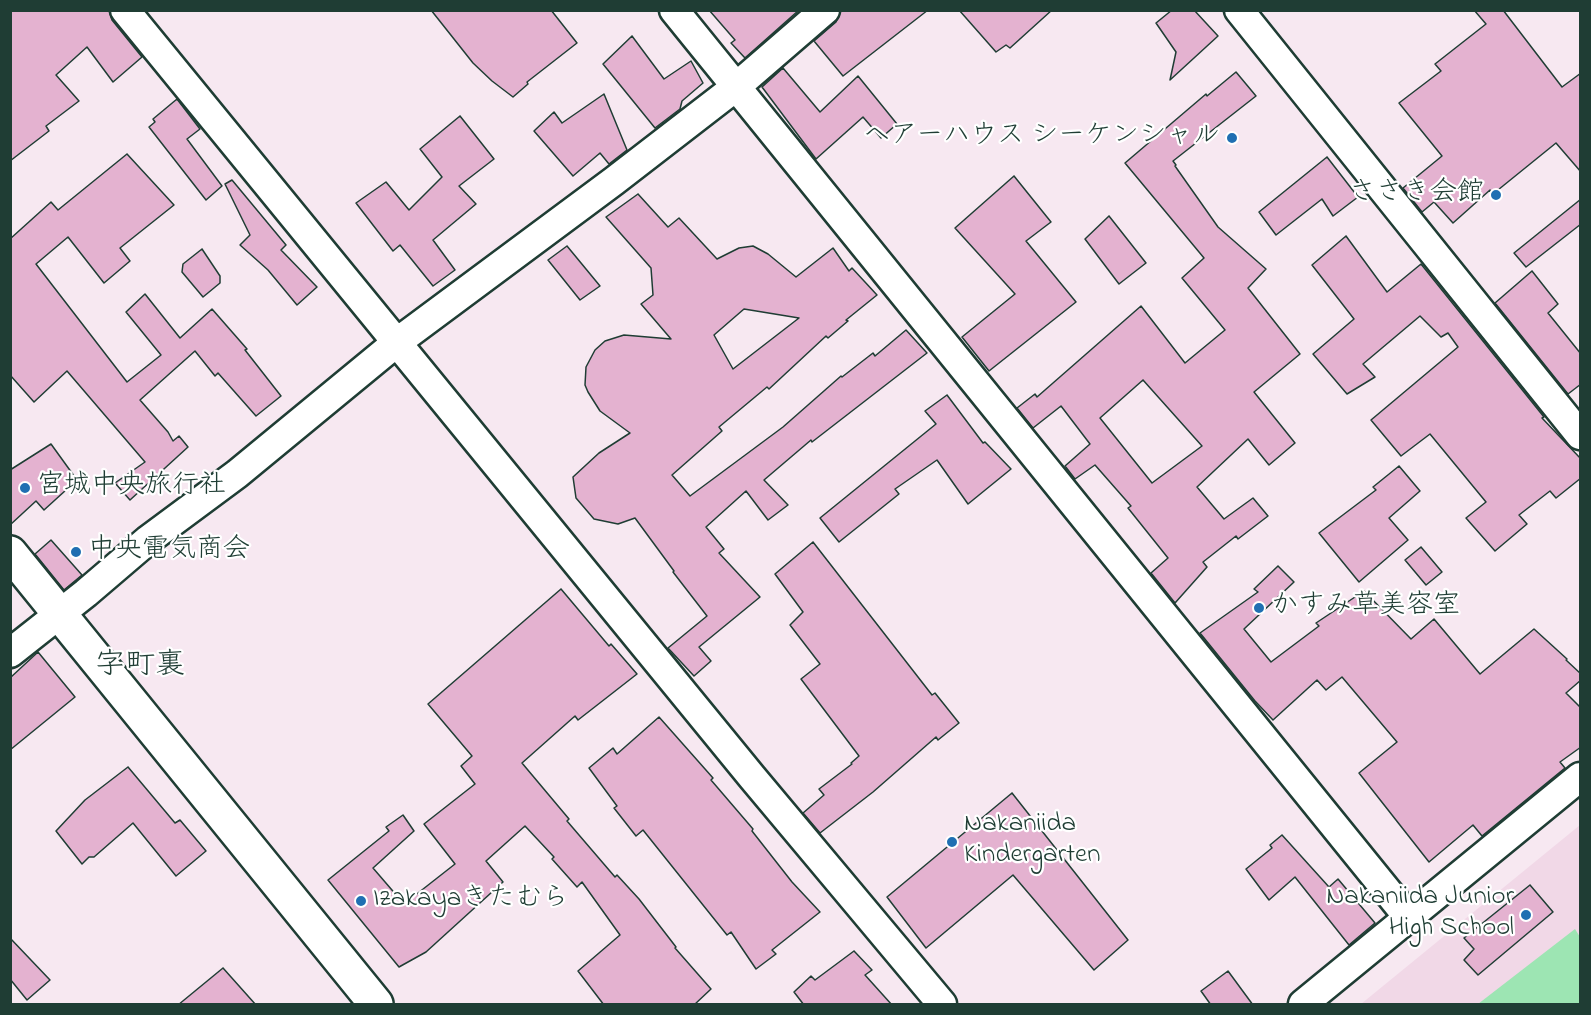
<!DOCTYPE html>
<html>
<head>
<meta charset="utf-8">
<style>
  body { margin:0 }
  #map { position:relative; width:1591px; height:1015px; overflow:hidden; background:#f7e8f1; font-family:"Indie Flower",sans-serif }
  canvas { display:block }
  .frame { position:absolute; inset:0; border:12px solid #1f3d34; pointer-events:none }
</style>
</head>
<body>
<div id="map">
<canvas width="1591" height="1015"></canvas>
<div class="frame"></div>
</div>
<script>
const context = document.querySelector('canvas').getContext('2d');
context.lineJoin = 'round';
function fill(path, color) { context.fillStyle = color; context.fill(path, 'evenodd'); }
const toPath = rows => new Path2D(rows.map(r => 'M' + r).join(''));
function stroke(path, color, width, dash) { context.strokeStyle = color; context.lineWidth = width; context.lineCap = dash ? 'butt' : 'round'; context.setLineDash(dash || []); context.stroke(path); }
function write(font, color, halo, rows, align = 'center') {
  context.font = font + ' "Indie Flower","Klee One",sans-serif'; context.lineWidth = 4.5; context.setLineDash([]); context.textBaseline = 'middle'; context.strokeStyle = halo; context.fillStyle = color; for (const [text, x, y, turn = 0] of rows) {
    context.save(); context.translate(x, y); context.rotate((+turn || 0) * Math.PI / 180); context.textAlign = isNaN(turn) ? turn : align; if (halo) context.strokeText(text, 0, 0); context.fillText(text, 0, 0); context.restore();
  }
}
fill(toPath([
  [1580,825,1580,1004,1361,1004]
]), '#f1d8e7');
fill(toPath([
  [1575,929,1580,937,1580,1004,1478,1004]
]), '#9de5b3');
const building = toPath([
  [10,10,109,10,112,20,142,57,113,82,87,47,56,75,79,101,46,126,49,131,10,161,10,10],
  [431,10,551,10,577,43,527,82,528,84,513,97,492,81,473,63,431,10],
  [709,10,799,10,745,58,731,43,735,40,709,10],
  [841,10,928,10,843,76,814,41,836,22,841,10],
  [959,10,1052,10,1010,48,1006,45,996,52,959,10],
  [1172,10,1194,10,1218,36,1170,80,1176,52,1156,23,1172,10],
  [1474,10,1503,10,1562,87,1581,73,1581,172,1556,143,1493,194,1490,190,1453,223,1434,202,1422,212,1403,188,1442,156,1399,103,1441,71,1435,64,1486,24,1474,10],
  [632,36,664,79,691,61,703,83,682,101,680,109,655,128,603,64,632,36],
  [783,68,820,112,858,76,897,124,881,138,863,117,816,159,762,87,783,68],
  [1236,72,1256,96,1173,161,1176,165,1175,166,1218,227,1266,269,1248,288,1300,354,1254,392,1295,443,1269,465,1248,439,1197,487,1224,519,1253,498,1268,516,1238,539,1236,536,1203,562,1207,567,1175,603,1151,573,1168,558,1128,508,1131,506,1095,465,1075,479,1065,466,1090,444,1061,406,1033,428,1017,408,1035,394,1037,397,1141,306,1185,363,1225,330,1182,278,1204,258,1125,163,1206,94,1207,96,1236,72],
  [1143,380,1202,446,1152,483,1100,418,1143,380],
  [604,94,627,150,609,164,600,153,573,176,534,131,554,112,562,123,604,94],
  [177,99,200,129,187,139,222,186,206,200,149,127,155,122,153,119,177,99],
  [460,116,494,159,459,186,476,204,433,240,455,270,433,286,400,245,393,251,356,203,386,182,409,210,442,177,420,149,460,116],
  [127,154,174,205,120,248,130,261,104,283,68,237,36,264,127,382,161,355,126,312,145,294,180,338,212,309,247,349,245,350,281,396,256,416,218,373,215,376,195,351,140,400,168,432,173,441,179,436,188,447,130,500,115,483,145,462,67,371,34,402,10,375,10,239,51,202,58,210,127,154],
  [1327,157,1358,197,1333,216,1322,199,1276,235,1259,212,1327,157],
  [1014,176,1051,222,1026,241,1076,302,989,371,962,337,1015,294,955,228,1014,176],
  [232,180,286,245,281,250,317,287,297,305,268,270,240,245,250,235,225,184,232,180],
  [638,194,668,227,679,218,717,259,739,248,753,246,768,254,796,277,833,248,849,271,852,268,877,295,846,320,848,321,828,338,826,336,769,389,767,387,719,427,722,431,672,475,690,496,783,427,841,376,842,377,873,353,875,356,906,330,927,353,812,442,811,440,764,480,788,505,768,520,746,491,706,527,724,549,719,553,760,597,699,647,711,661,694,676,668,648,707,616,673,572,674,571,635,518,618,524,594,519,576,498,573,477,599,453,630,433,600,411,588,392,585,385,586,367,595,350,605,341,624,335,671,339,641,304,653,295,651,268,606,217,638,194],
  [744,309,799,318,733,369,714,335,744,309],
  [1581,199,1581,224,1526,267,1514,253,1581,199],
  [1109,216,1146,263,1119,284,1085,239,1109,216],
  [1346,236,1387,292,1421,264,1544,417,1542,418,1581,459,1581,478,1556,498,1550,491,1519,515,1527,524,1495,551,1466,518,1486,502,1430,434,1401,456,1371,420,1458,347,1448,333,1441,337,1420,316,1363,364,1375,377,1347,394,1313,354,1354,319,1312,265,1346,236],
  [567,246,600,286,580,300,548,260,567,246],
  [202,249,220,276,220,283,203,297,182,272,183,264,202,249],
  [1532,271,1558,304,1548,313,1581,354,1581,384,1568,394,1495,303,1532,271],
  [947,395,983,443,985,442,1011,469,968,504,937,460,895,489,899,494,839,542,820,518,936,424,925,411,947,395],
  [51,444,77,480,44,510,36,501,10,525,10,470,51,444],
  [1399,466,1420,491,1389,518,1408,540,1359,582,1319,533,1376,490,1373,487,1399,466],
  [51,540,82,575,64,590,35,554,51,540],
  [813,542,932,695,935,693,959,723,938,740,936,737,873,792,820,833,803,813,824,795,819,789,852,764,851,763,859,756,801,679,820,664,790,625,803,612,775,574,813,542],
  [1421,547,1442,572,1426,585,1405,560,1421,547],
  [1278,566,1294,582,1244,629,1271,662,1319,626,1316,623,1364,591,1411,639,1434,619,1480,674,1534,629,1567,659,1566,660,1581,674,1581,680,1566,693,1581,708,1581,747,1560,762,1565,768,1482,836,1473,825,1429,862,1359,773,1397,742,1342,677,1326,690,1317,680,1273,720,1255,701,1200,633,1258,592,1254,589,1278,566],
  [561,589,609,646,611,644,637,674,578,720,575,716,522,763,569,819,567,821,615,877,617,875,639,899,676,947,675,948,711,989,694,1005,604,1005,578,971,620,935,582,882,577,887,552,859,554,857,525,826,486,861,503,882,426,952,399,967,328,880,389,831,386,827,403,815,414,831,373,868,404,904,455,864,424,824,475,784,461,766,472,756,428,704,561,589],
  [38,652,75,697,10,750,10,678,38,652],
  [659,717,713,778,711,780,753,829,752,831,792,882,820,912,772,950,776,954,756,969,731,932,727,935,643,830,636,836,614,808,617,806,589,768,613,748,617,754,659,717],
  [128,767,175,823,180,820,206,851,176,876,133,823,94,857,89,857,82,864,56,831,85,800,128,767],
  [1012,793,1128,940,1094,970,1013,875,926,948,887,897,1012,793],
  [1282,835,1329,887,1338,879,1375,923,1349,945,1295,877,1269,900,1246,869,1272,848,1270,845,1282,835],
  [1530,885,1553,912,1478,975,1464,960,1474,949,1464,938,1530,885],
  [10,938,50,980,27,1000,10,979,10,938],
  [854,951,872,970,865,975,892,1005,804,1005,794,992,811,976,815,980,854,951],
  [223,968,256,1005,178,1005,223,968],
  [1228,971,1253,1005,1211,1005,1201,991,1228,971]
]);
fill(building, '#e4b2d0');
stroke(building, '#1f3d34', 1.5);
const street = toPath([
  [125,10,752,777,942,1004],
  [674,10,1409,918],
  [1239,10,1580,435],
  [10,653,86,593,148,540,237,474,396,343,614,181,737,86,825,10],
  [1303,1004,1580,777]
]);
const secondary = toPath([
  [10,553,376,1004]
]);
stroke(street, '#1f3d34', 33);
stroke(secondary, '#1f3d34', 38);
stroke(street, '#fff', 28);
stroke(secondary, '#fff', 33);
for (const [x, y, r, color] of [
  [1232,138,6,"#1f6fb2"],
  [1496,195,6,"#1f6fb2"],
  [25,488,6,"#1f6fb2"],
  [76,552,6,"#1f6fb2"],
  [1259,608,6,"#1f6fb2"],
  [952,842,6,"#1f6fb2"],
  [361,901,6,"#1f6fb2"],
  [1526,915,6,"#1f6fb2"]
]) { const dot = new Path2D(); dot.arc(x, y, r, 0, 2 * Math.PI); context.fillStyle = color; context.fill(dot); stroke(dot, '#fff', 2); }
write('27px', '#1f3d34', '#fff', [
  ["ヘアーハウス シーケンシャル",1220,138,"right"],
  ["ささき会館",1484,195,"right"],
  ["宮城中央旅行社",37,488],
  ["中央電気商会",88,552],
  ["かすみ草美容室",1271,608],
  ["Nakaniida",964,826],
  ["Kindergarten",964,857],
  ["Nakaniida Junior",1514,899,"right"],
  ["High School",1514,930,"right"],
  ["Izakayaきたむら",373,901]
], 'left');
write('30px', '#1f3d34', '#fff', [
  ["字町裏",140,668]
]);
</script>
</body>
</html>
